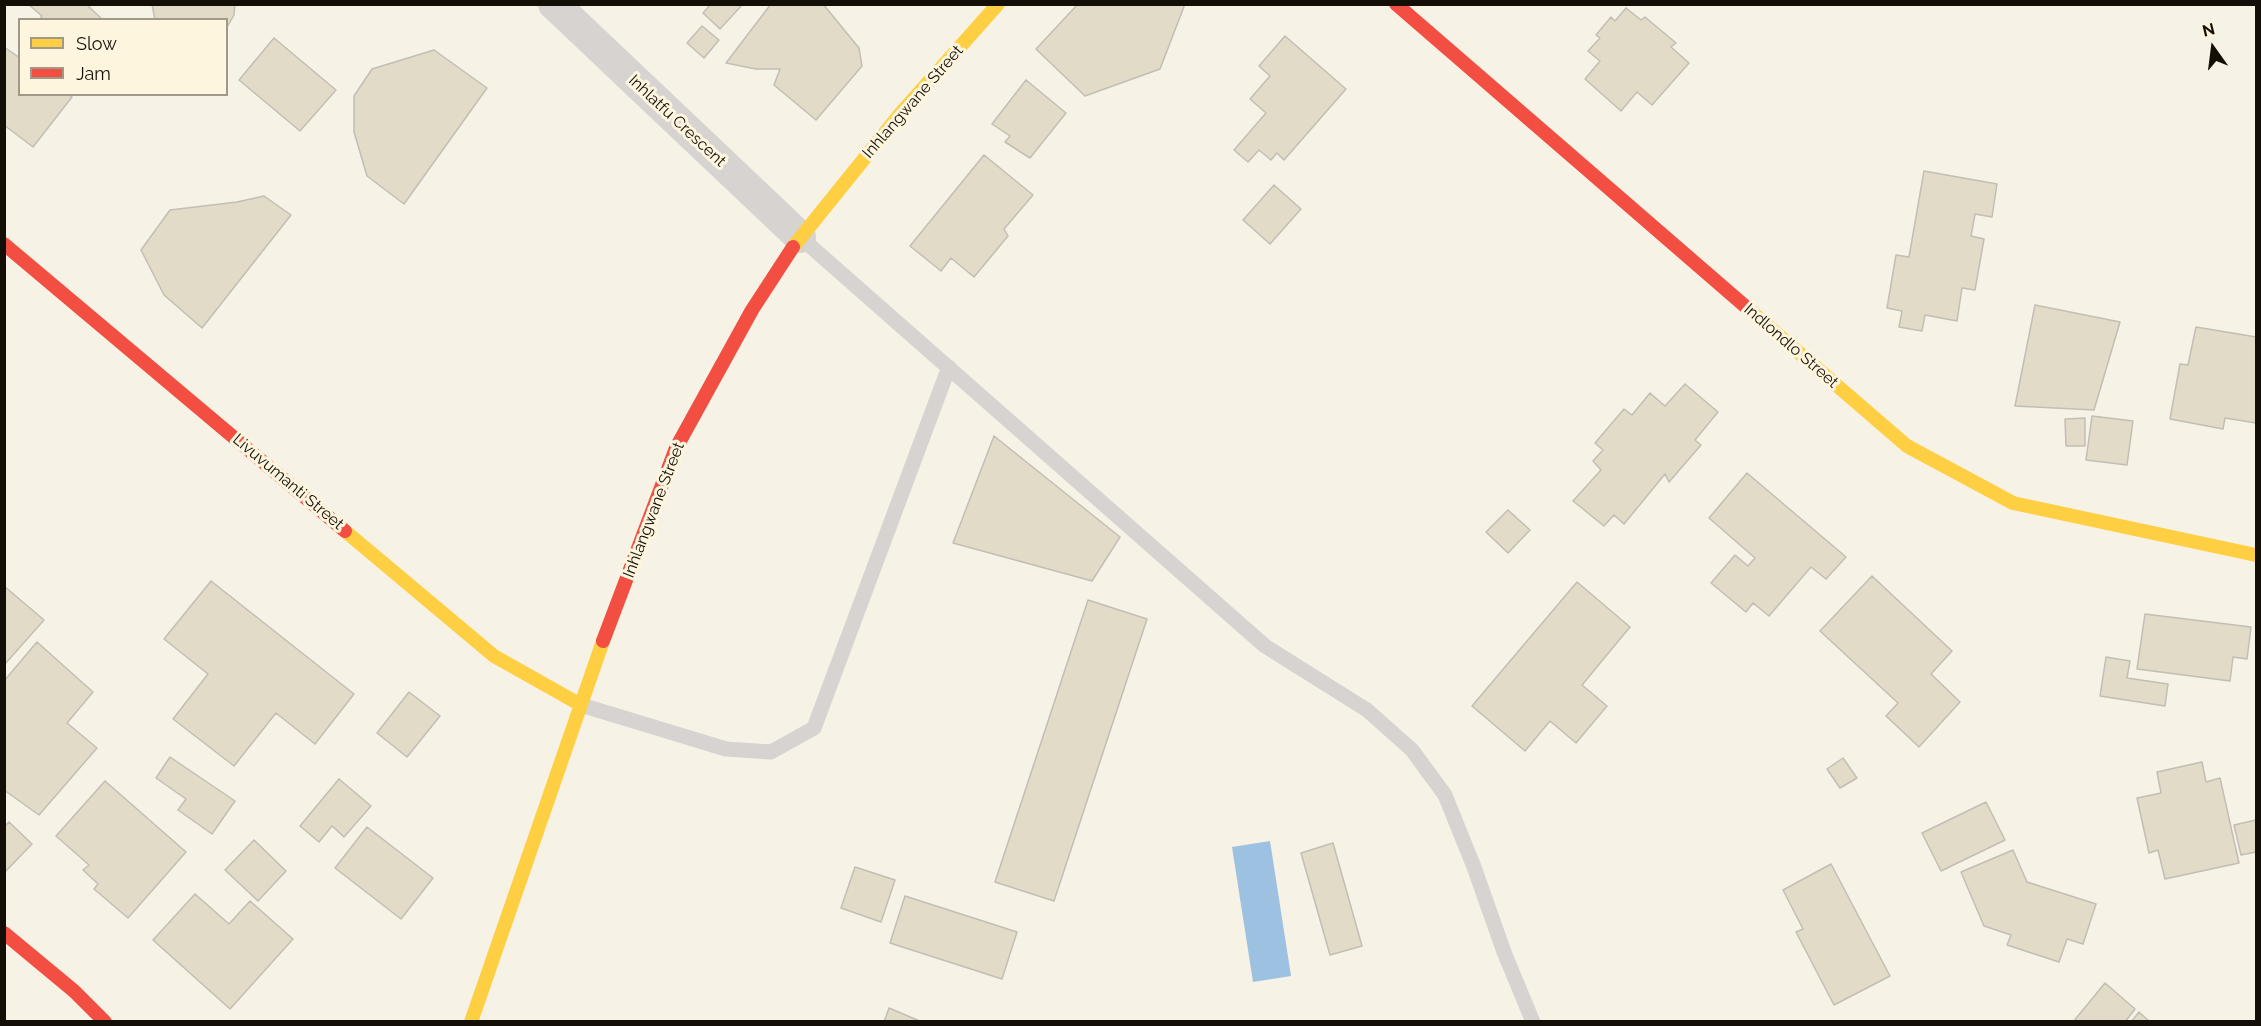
<!DOCTYPE html>
<html>
<head>
<meta charset="utf-8">
<style>
  body { margin:0 }
  #map { position:relative; width:2261px; height:1026px; overflow:hidden; background:#f7f2e6; font-family:Raleway,sans-serif }
  canvas { display:block }
  .frame { position:absolute; inset:0; border:6px solid #130f06; pointer-events:none }
  .legend { position:absolute; left:18px; top:18px; width:210px; height:78px; box-sizing:border-box; background:#fef5df; border:2px solid #a09988; margin:0; padding:8px 10px; list-style:none; font-size:18px; color:#130f06 }
  .legend li { display:flex; align-items:center; gap:12px; height:30px }
  .legend b { width:30px; border:2px solid #a09988 }
  .north { position:absolute; left:2183px; top:18px; width:60px; height:60px; -webkit-text-stroke:4px #fef5df; paint-order:stroke; rotate:346deg; font-size:16px; font-weight:700; line-height:24px; text-align:center; color:#130f06 }
  .north::after { content:''; display:block; margin:auto; width:21px; height:27px; background:#130f06; clip-path:polygon(50% 0,100% 100%,50% 72%,0 100%) }
</style>
</head>
<body>
<div id="map">
<canvas width="2261" height="1026"></canvas>
<div class="frame"></div>
<ul class="legend">
<li><b style="height:8px;background:#ffcf43"></b>Slow</li>
<li><b style="height:8px;background:#f24e42"></b>Jam</li>
</ul>
<div class="north">N</div>
</div>
<script>
const context = document.querySelector('canvas').getContext('2d');
context.lineJoin = 'round';
function fill(path, color) { context.fillStyle = color; context.fill(path, 'evenodd'); }
const toPath = rows => new Path2D(rows.map(r => 'M' + r).join(''));
function stroke(path, color, width, dash) { context.strokeStyle = color; context.lineWidth = width; context.lineCap = dash ? 'butt' : 'round'; context.setLineDash(dash || []); context.stroke(path); }
function write(font, color, halo, rows, align = 'center') {
  context.font = font + ' Raleway,sans-serif'; context.lineWidth = 6; context.setLineDash([]); context.textBaseline = 'middle'; context.strokeStyle = halo; context.fillStyle = color; for (const [text, x, y, turn = 0] of rows) {
    context.save(); context.translate(x, y); context.rotate((+turn || 0) * Math.PI / 180); context.textAlign = isNaN(turn) ? turn : align; if (halo) context.strokeText(text, 0, 0); context.fillText(text, 0, 0); context.restore();
  }
}
fill(toPath([
  [1270,841,1291,976,1253,982,1232,847]
]), '#9dc1e0');
const building = toPath([
  [28,4,86,4,103,20,39,20,42,16,28,4],
  [152,4,235,4,234,15,226,29,226,20,155,20,152,4],
  [711,4,743,4,720,29,703,13,711,4],
  [771,4,823,4,859,48,862,66,816,120,774,85,780,69,756,69,726,63,771,4],
  [1078,4,1185,4,1160,69,1085,96,1036,49,1078,4],
  [1626,8,1641,20,1645,17,1676,43,1671,47,1689,63,1652,105,1637,92,1621,111,1585,79,1600,61,1588,51,1600,38,1596,35,1611,17,1615,21,1626,8],
  [702,26,719,40,704,58,687,43,702,26],
  [1285,36,1346,89,1284,160,1277,153,1271,160,1259,150,1248,162,1234,150,1266,113,1250,99,1270,76,1259,66,1285,36],
  [274,38,336,90,300,131,239,80,274,38],
  [4,47,20,58,20,94,68,94,72,97,33,147,4,125,4,47],
  [434,50,487,88,404,204,367,176,354,132,354,96,372,69,434,50],
  [1026,80,1066,113,1030,158,1005,142,1010,136,992,124,1026,80],
  [984,155,1033,195,1004,229,1008,236,974,277,951,258,941,271,910,246,984,155],
  [1924,171,1997,184,1992,217,1975,214,1971,236,1984,239,1975,290,1962,288,1957,321,1925,315,1922,331,1899,327,1902,311,1887,308,1896,255,1909,257,1924,171],
  [1274,185,1301,209,1270,244,1243,220,1274,185],
  [264,196,291,215,202,328,164,295,141,250,170,210,237,202,264,196],
  [2035,305,2120,322,2094,410,2015,406,2035,305],
  [2196,327,2256,337,2256,423,2225,418,2223,429,2170,419,2180,364,2188,365,2196,327],
  [1685,384,1718,412,1695,440,1701,445,1669,482,1665,474,1624,524,1614,515,1604,526,1573,501,1601,470,1593,461,1603,450,1595,443,1624,409,1632,415,1650,393,1665,406,1685,384],
  [2092,416,2133,421,2127,465,2086,460,2092,416],
  [2085,418,2085,446,2066,446,2065,419,2085,418],
  [994,436,1120,537,1092,581,953,543,994,436],
  [1747,473,1846,557,1826,579,1811,567,1769,616,1753,603,1746,612,1711,583,1735,555,1748,566,1755,558,1709,518,1747,473],
  [1508,510,1530,530,1508,553,1486,532,1508,510],
  [1872,576,1952,651,1931,674,1960,702,1919,747,1886,716,1898,703,1820,631,1872,576],
  [211,581,354,694,315,744,276,713,234,766,173,719,208,674,164,639,211,581],
  [1577,582,1630,627,1582,685,1607,706,1576,743,1550,721,1525,751,1472,706,1577,582],
  [4,586,44,620,5,664,4,664,4,586],
  [1088,600,1147,619,1054,901,995,882,1088,600],
  [2145,614,2251,627,2247,659,2233,657,2230,681,2137,669,2145,614],
  [37,642,93,692,67,723,97,748,39,815,4,790,4,681,37,642],
  [2106,657,2130,661,2127,678,2168,684,2165,706,2100,696,2106,657],
  [409,692,440,716,407,757,377,733,409,692],
  [170,757,235,801,212,834,178,810,186,799,156,778,170,757],
  [1843,758,1857,778,1840,788,1827,769,1843,758],
  [2202,762,2206,782,2220,778,2239,863,2165,879,2158,850,2149,853,2137,798,2161,793,2157,772,2202,762],
  [339,779,371,806,344,837,332,826,319,842,300,826,339,779],
  [105,781,186,852,128,918,94,889,98,884,83,870,89,865,56,836,105,781],
  [1986,802,2005,840,1941,871,1922,833,1986,802],
  [2256,820,2256,852,2241,855,2234,825,2256,820],
  [9,822,32,844,4,873,4,827,9,822],
  [367,827,433,878,401,919,335,868,367,827],
  [254,840,286,871,258,901,225,870,254,840],
  [1333,843,1362,946,1330,955,1301,853,1333,843],
  [2013,850,2027,882,2096,904,2083,944,2067,939,2059,962,2007,945,2011,935,1984,926,1961,872,2013,850],
  [1831,864,1890,976,1834,1005,1796,932,1803,929,1783,890,1831,864],
  [855,867,895,880,881,922,841,908,855,867],
  [195,894,229,924,250,901,293,939,230,1009,153,940,195,894],
  [905,896,1017,932,1002,979,890,943,905,896],
  [2105,983,2135,1009,2125,1022,2073,1022,2105,983],
  [889,1008,922,1022,884,1022,889,1008],
  [2139,1012,2150,1022,2131,1022,2139,1012]
]);
fill(building, '#e2dbc8');
stroke(building, '#c2beb4', 1.5);
stroke(toPath([
  [800,237,1265,646,1367,710,1412,750,1445,795,1474,867,1504,952,1533,1022],
  [581,705,726,749,771,752,814,728,949,367]
]), '#d6d3d1', 15);
stroke(toPath([
  [554,4,800,237]
]), '#d6d3d1', 32);
stroke(toPath([
  [793,247,901,113,998,4],
  [1746,307,1907,446,2013,503,2256,555],
  [345,531,494,656,581,705],
  [471,1022,603,641]
]), '#ffcf43', 14);
stroke(toPath([
  [1396,4,1746,307],
  [4,244,345,531],
  [603,641,676,448,752,310,793,247],
  [4,933,74,991,105,1022]
]), '#f24e42', 14);
write('16px', '#130f06', '#fef5df', [
  ["Inhlangwane Street",913,102,-49],
  ["Inhlatfu Crescent",677,121,43],
  ["Indlondlo Street",1791,346,41],
  ["Livuvumanti Street",288,482,40],
  ["Inhlangwane Street",654,510,-69]
]);
</script>
</body>
</html>
